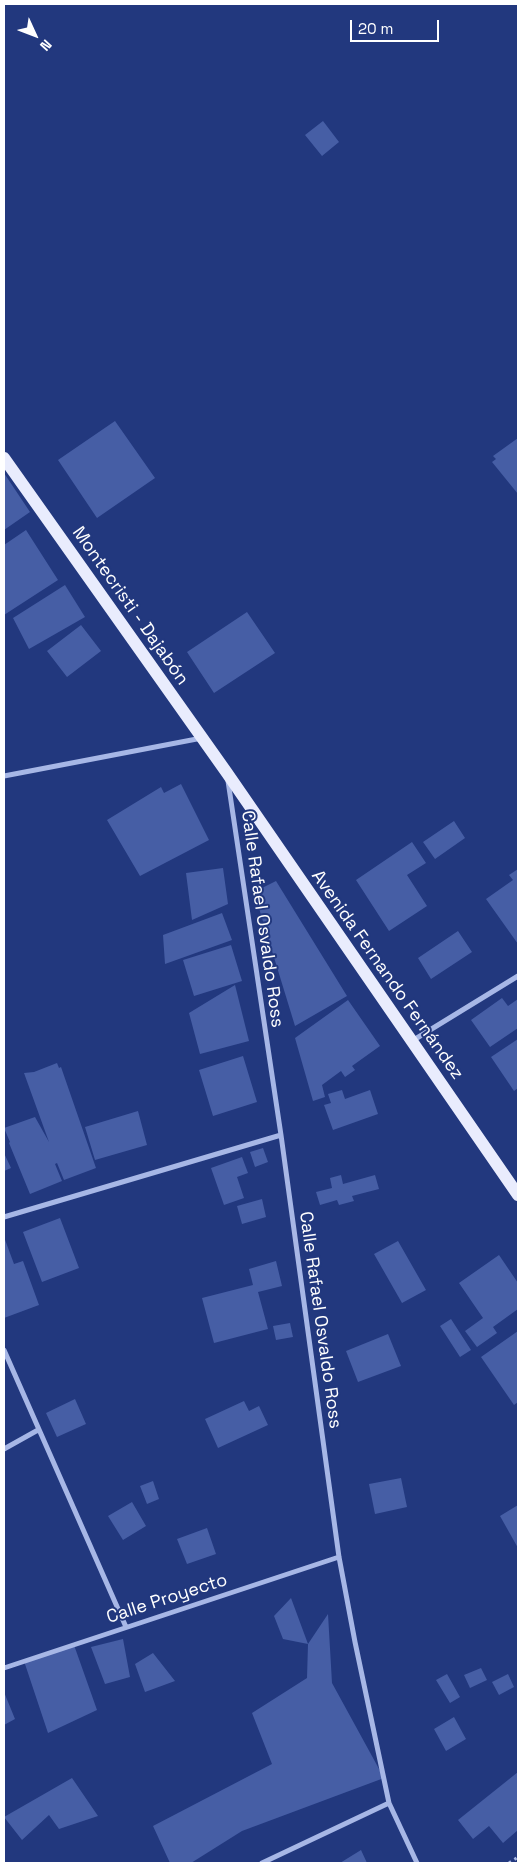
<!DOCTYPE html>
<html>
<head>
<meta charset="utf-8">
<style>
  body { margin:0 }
  #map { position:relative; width:522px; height:1867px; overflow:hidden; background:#22387e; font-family:"Space Grotesk",sans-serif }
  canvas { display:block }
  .frame { position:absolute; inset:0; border:5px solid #fff; pointer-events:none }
  .north { position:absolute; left:10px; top:10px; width:50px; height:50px; -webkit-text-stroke:4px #22387e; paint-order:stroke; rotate:133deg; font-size:14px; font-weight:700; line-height:20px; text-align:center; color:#fff }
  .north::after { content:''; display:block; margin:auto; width:18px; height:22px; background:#fff; clip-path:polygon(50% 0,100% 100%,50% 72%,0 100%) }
  .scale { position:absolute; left:350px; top:20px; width:89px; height:22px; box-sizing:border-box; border:2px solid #fff; border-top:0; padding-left:6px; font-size:15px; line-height:18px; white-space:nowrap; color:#fff; -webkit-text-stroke:4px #22387e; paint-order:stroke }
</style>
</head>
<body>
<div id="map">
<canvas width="522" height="1867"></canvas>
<div class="frame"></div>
<div class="north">N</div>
<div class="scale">20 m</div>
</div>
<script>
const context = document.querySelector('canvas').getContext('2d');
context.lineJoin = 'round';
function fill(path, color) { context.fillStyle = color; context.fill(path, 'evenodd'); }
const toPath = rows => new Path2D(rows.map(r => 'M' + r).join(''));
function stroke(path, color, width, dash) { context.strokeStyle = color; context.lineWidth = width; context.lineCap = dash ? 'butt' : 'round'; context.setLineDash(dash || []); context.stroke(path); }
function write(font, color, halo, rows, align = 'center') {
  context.font = font + ' "Space Grotesk",sans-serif'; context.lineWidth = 4; context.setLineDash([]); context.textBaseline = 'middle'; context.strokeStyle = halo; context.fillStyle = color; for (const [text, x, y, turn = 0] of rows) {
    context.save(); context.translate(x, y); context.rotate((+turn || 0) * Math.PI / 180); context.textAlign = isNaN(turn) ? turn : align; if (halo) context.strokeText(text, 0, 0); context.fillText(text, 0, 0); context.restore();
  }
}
fill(toPath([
  [323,121,339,142,322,156,305,135],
  [115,421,155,478,97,518,58,460],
  [518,438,518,494,492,462,496,459,493,456],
  [4,473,30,512,4,530],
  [26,530,58,580,4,615,4,545],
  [65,585,85,617,29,649,13,618],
  [247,612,275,653,214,693,187,652],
  [81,625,101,651,67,677,47,651],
  [181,784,209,840,140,876,107,820,161,787,164,793],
  [454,821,465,838,435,859,423,842],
  [412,842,426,863,407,875,427,906,389,931,356,880],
  [223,868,228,904,192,920,186,873],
  [518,869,518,944,486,899,513,880,509,875],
  [276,881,347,996,295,1026,254,892],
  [222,913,232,940,165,964,163,935],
  [458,931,472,952,431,979,418,958],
  [231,945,242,981,194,996,183,960],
  [235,985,249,1041,200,1054,189,1013],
  [502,998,508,1006,518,999,518,1028,490,1047,471,1020],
  [348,1000,380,1046,352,1066,355,1070,345,1077,341,1071,322,1085,325,1097,313,1101,295,1038],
  [518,1039,518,1088,514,1091,491,1057],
  [243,1056,257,1102,213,1116,199,1070],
  [57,1063,59,1068,61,1067,96,1168,64,1180,57,1163,55,1164,62,1181,30,1194,9,1143,10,1142,4,1128,35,1117,49,1142,24,1073,34,1072],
  [342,1090,345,1099,370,1090,378,1114,333,1130,324,1105,331,1103,328,1094],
  [138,1111,147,1145,95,1160,85,1127],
  [263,1148,268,1162,255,1167,250,1152],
  [4,1153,11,1168,4,1171],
  [242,1157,248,1173,237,1177,244,1198,224,1205,211,1168],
  [341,1175,343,1184,375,1175,379,1189,352,1196,354,1201,339,1205,337,1200,320,1205,316,1192,332,1188,330,1178],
  [262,1199,266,1217,242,1224,237,1206],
  [60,1218,79,1268,42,1282,23,1232],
  [4,1237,14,1264,23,1261,39,1305,4,1318],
  [398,1241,426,1290,402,1303,374,1254],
  [499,1255,518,1283,518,1309,493,1327,497,1333,477,1347,465,1331,483,1318,459,1283],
  [276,1261,282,1286,258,1292,268,1329,214,1343,202,1298,253,1285,249,1269],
  [451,1319,471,1350,460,1357,440,1326],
  [290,1323,293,1337,276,1340,273,1326],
  [518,1331,518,1402,514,1405,481,1357],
  [388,1334,401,1366,358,1382,346,1351],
  [75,1399,86,1424,57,1437,46,1413],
  [244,1401,249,1411,259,1406,268,1425,218,1448,205,1419],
  [401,1478,407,1507,375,1514,369,1484],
  [153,1481,159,1499,147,1504,140,1486],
  [132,1502,146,1526,123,1540,108,1516],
  [518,1505,518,1548,500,1516],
  [207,1528,216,1554,187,1564,177,1539],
  [291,1598,308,1644,328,1614,332,1683,384,1778,242,1831,191,1863,170,1863,153,1826,272,1764,252,1713,307,1678,308,1644,283,1639,274,1616],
  [123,1639,130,1677,105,1684,91,1647],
  [74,1645,97,1710,48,1733,24,1661],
  [153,1653,175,1681,145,1692,135,1664],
  [481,1668,487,1680,470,1688,464,1675],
  [447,1674,460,1697,450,1703,436,1680],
  [508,1674,514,1687,499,1695,492,1682],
  [4,1692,15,1719,4,1725],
  [454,1717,466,1739,446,1751,434,1729],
  [518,1772,518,1830,503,1843,489,1826,473,1839,458,1820],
  [72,1778,98,1816,59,1829,49,1815,22,1840,4,1817],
  [361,1850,367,1863,340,1863]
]), '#465ea5');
stroke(toPath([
  [509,1863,518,1857]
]), '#a7b7e6', 3, [2.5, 4]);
stroke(toPath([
  [4,776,202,738],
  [228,781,281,1135,339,1557,355,1642,389,1803,417,1863],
  [412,1041,518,976],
  [4,1217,281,1135],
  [4,1350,126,1627],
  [4,1449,38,1430],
  [4,1668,339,1557],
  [262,1863,389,1803]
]), '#a7b7e6', 5);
stroke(toPath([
  [4,458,227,773,518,1195]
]), '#e9ecfd', 12);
write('18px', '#fff', '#22387e', [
  ["Montecristi - Dajabón",130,606,55],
  ["Calle Rafael Osvaldo Ross",262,919,82],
  ["Avenida Fernando Fernández",387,975,55],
  ["Calle Rafael Osvaldo Ross",320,1320,82],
  ["Calle Proyecto",167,1599,-18]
]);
</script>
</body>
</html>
